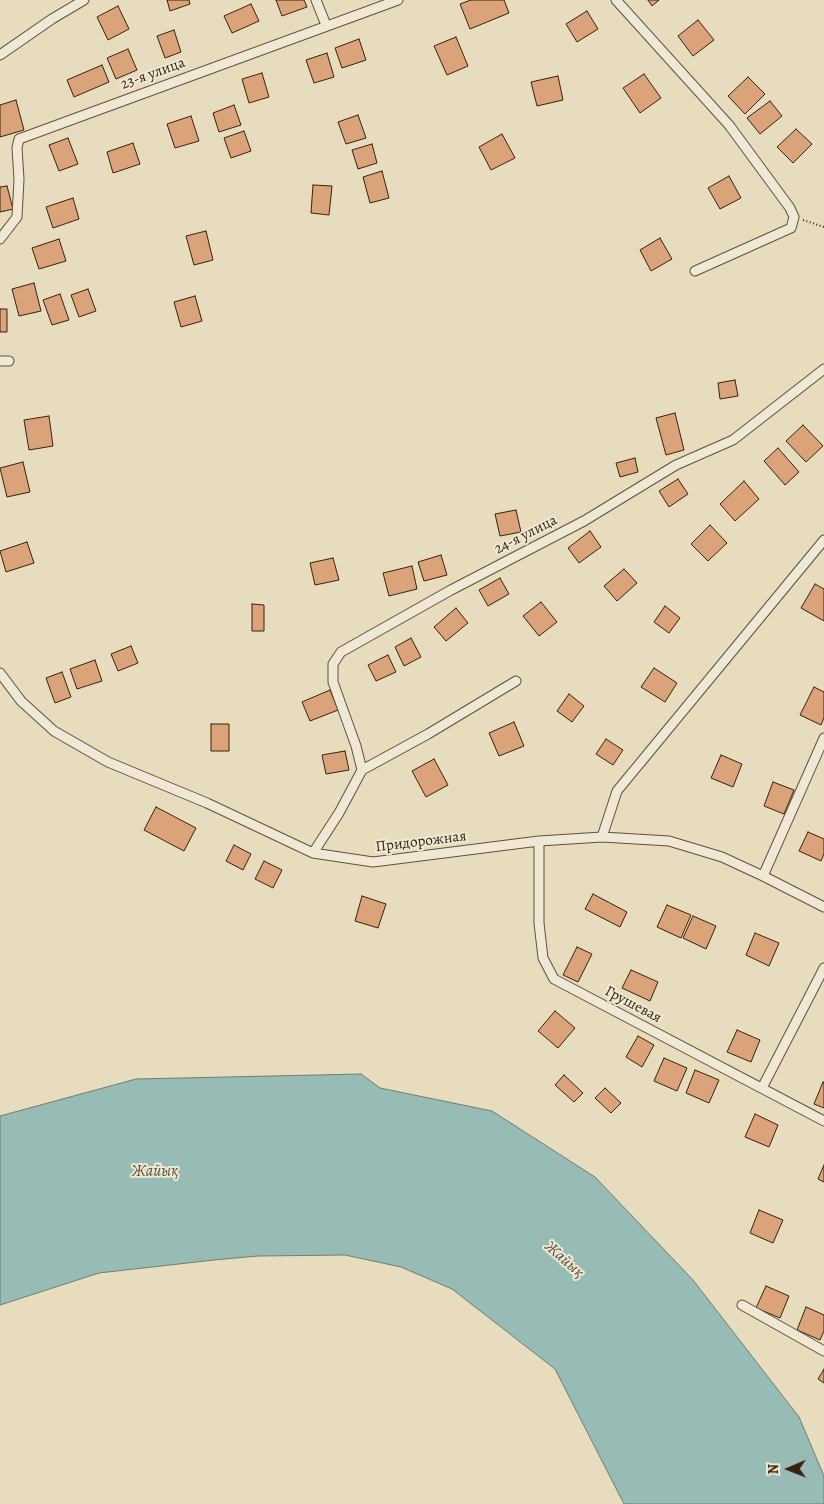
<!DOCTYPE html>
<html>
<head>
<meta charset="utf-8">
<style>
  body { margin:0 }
  #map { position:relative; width:824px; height:1504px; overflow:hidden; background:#e7dcbd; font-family:Alegreya,serif }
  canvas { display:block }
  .north { position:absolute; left:764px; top:1444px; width:50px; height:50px; -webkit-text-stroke:4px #efe8d4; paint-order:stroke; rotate:269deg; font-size:14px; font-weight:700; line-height:20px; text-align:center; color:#37220b }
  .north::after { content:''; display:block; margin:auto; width:18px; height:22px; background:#37220b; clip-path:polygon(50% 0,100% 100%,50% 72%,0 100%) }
</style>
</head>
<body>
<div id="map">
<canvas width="824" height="1504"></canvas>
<div class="north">N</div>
</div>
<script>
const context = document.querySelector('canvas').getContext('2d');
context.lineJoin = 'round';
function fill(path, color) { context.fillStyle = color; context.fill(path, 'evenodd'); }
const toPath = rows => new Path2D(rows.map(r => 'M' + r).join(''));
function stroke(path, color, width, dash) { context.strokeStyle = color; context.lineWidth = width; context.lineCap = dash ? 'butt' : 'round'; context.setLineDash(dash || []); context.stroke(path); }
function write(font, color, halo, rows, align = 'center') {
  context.font = font + ' Alegreya,serif'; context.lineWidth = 4; context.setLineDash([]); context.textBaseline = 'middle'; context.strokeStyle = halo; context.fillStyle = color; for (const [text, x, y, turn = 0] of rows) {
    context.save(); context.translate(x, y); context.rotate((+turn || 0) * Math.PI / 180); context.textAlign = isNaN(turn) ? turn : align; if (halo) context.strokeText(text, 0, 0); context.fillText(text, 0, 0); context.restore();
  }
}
const water = toPath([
  [361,1074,380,1088,492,1111,595,1177,693,1280,799,1417,824,1476,824,1504,624,1504,555,1369,452,1289,401,1267,345,1255,258,1256,214,1260,99,1273,0,1305,0,1116,136,1079,361,1074]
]);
fill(water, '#97bbb5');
stroke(water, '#717e71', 1);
const building = toPath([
  [167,0,189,0,190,4,170,11,167,0],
  [276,0,304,0,307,7,282,16,276,0],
  [471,0,504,0,509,13,470,29,460,4,471,0],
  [648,0,659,0,652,6,648,0],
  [251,4,259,21,232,33,224,16,251,4],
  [118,6,129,29,108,40,97,17,118,6],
  [587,11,598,29,577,42,566,24,587,11],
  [698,20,714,40,693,56,678,36,698,20],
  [174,30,181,52,165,58,157,36,174,30],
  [456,37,468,66,447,75,434,46,456,37],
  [359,39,366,60,342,68,335,48,359,39],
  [128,49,137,70,116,79,107,58,128,49],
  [327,53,334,77,314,83,306,60,327,53],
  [102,65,109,82,74,97,67,80,102,65],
  [262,73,269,97,249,103,242,79,262,73],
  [644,74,661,98,640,113,623,88,644,74],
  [558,76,563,100,537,106,531,82,558,76],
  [748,77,765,94,745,114,728,96,748,77],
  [16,100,24,130,0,137,0,105,16,100],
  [770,101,782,116,760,134,747,118,770,101],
  [234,105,241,125,219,132,213,113,234,105],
  [358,115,366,138,346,144,338,122,358,115],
  [191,116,199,141,175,148,167,124,191,116],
  [796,129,812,144,793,163,777,147,796,129],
  [244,131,251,151,231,158,224,138,244,131],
  [502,134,515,158,491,170,479,147,502,134],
  [68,138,78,164,59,171,49,145,68,138],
  [133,143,140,164,113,173,107,152,133,143],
  [372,144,377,163,358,169,352,150,372,144],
  [382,171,389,198,370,203,363,177,382,171],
  [729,176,741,198,720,209,708,188,729,176],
  [313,185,332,186,329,215,311,213,313,185],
  [7,186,13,209,0,212,0,187,7,186],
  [73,198,79,219,53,228,46,207,73,198],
  [206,231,213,260,194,265,186,236,206,231],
  [660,238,672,259,651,271,640,250,660,238],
  [59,239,66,261,39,269,32,248,59,239],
  [34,283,41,311,19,316,12,289,34,283],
  [88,289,96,311,79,317,71,295,88,289],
  [60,294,69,320,52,325,43,300,60,294],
  [195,296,202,321,181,327,174,302,195,296],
  [0,309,7,309,7,332,0,332,0,309],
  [735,380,738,396,720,399,718,383,735,380],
  [675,413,684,450,666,455,656,418,675,413],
  [49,416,53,446,29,450,24,420,49,416],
  [803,425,823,446,806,462,786,441,803,425],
  [778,448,799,472,785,485,764,461,778,448],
  [635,458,638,472,620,477,616,463,635,458],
  [23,462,30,492,7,497,0,468,23,462],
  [678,479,688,494,669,507,659,491,678,479],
  [744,481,759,499,735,521,720,504,744,481],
  [516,510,521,532,500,536,495,514,516,510],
  [710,525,727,543,708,561,691,544,710,525],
  [590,531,601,547,579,563,568,548,590,531],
  [27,542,34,563,6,572,0,551,27,542],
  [441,555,447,575,424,581,418,562,441,555],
  [333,558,339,580,315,585,310,563,333,558],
  [412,566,417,589,389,596,383,573,412,566],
  [624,569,637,583,617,601,604,586,624,569],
  [500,578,509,594,488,606,479,590,500,578],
  [815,584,824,589,824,621,801,608,815,584],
  [541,602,557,622,539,636,523,616,541,602],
  [252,604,264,605,264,631,252,631,252,604],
  [665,606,680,618,669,633,654,622,665,606],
  [456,608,468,623,446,641,434,627,456,608],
  [411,638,421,657,404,666,395,647,411,638],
  [131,646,138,663,118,671,111,654,131,646],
  [388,655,396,672,376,681,368,665,388,655],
  [95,660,102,681,77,689,70,669,95,660],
  [654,668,677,683,665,702,641,687,654,668],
  [62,672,71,697,55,703,46,678,62,672],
  [814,687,824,692,824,718,821,725,800,715,814,687],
  [330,690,338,710,310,721,302,702,330,690],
  [569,694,584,706,572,722,557,711,569,694],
  [514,722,524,746,499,756,489,733,514,722],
  [211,724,229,724,229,751,211,751,211,724],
  [606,739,623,750,613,765,596,754,606,739],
  [345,751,349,770,326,774,322,755,345,751],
  [721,755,742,764,733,787,711,778,721,755],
  [434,759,448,785,426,797,412,771,434,759],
  [773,782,794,790,784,814,764,806,773,782],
  [156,807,196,828,184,851,144,830,156,807],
  [808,832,824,839,824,854,821,861,799,851,808,832],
  [234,845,251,854,243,870,226,861,234,845],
  [264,861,282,870,273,888,255,879,264,861],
  [593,894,627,912,620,927,585,909,593,894],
  [362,896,386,904,378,928,355,921,362,896],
  [667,905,691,915,681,938,657,927,667,905],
  [693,916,716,926,706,949,683,938,693,916],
  [755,933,779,943,769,966,746,955,755,933],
  [577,947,592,954,578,982,563,975,577,947],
  [631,970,658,982,650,1001,622,988,631,970],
  [555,1011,575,1028,558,1048,538,1031,555,1011],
  [737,1030,760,1040,751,1062,727,1052,737,1030],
  [638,1036,654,1045,642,1067,626,1057,638,1036],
  [664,1058,687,1068,677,1091,654,1081,664,1058],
  [695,1070,719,1080,709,1103,686,1093,695,1070],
  [564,1075,583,1093,574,1102,555,1085,564,1075],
  [823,1082,824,1082,824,1108,814,1104,823,1082],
  [605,1088,621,1103,611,1113,595,1098,605,1088],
  [755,1114,778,1125,769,1147,745,1137,755,1114],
  [824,1165,824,1182,818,1179,824,1165],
  [759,1210,783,1220,773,1243,750,1233,759,1210],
  [766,1286,789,1296,780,1318,756,1308,766,1286],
  [806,1307,824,1315,824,1331,820,1340,797,1330,806,1307],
  [824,1369,824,1383,818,1379,824,1369]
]);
fill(building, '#dba37a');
stroke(building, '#37220b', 1);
const minor = toPath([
  [316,0,326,25],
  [616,0,729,125,790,208,794,217,791,228,695,271],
  [0,55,52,19,84,0],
  [0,239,17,217,19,179,17,148,19,139,398,0],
  [0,361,9,361],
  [0,673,21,701,54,731,108,762,207,803,313,853,373,862,539,841,602,837,669,841,722,857,763,876,824,907],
  [362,770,356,746,333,682,333,664,341,652,451,590,584,521,676,465,733,440,824,369],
  [602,837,617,791,824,540],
  [539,841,539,923,543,958,554,979,824,1121],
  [313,853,339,813,362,770,428,734,516,681],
  [763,876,824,738],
  [762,1088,824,968],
  [742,1305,824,1351]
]);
stroke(minor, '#635038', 11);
stroke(toPath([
  [803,220,824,227]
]), '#37220b', 2, [1, 2.5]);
stroke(minor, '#efe8d4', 9);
write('15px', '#37220b', '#efe8d4', [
  ["23-я улица",153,74,-20],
  ["24-я улица",526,535,-27],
  ["Придорожная",421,842,-7],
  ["Грушевая",633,1005,28]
]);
write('italic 16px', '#54503e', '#efe8d4', [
  ["Жайық",155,1172],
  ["Жайық",564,1260,42]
]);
</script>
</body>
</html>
